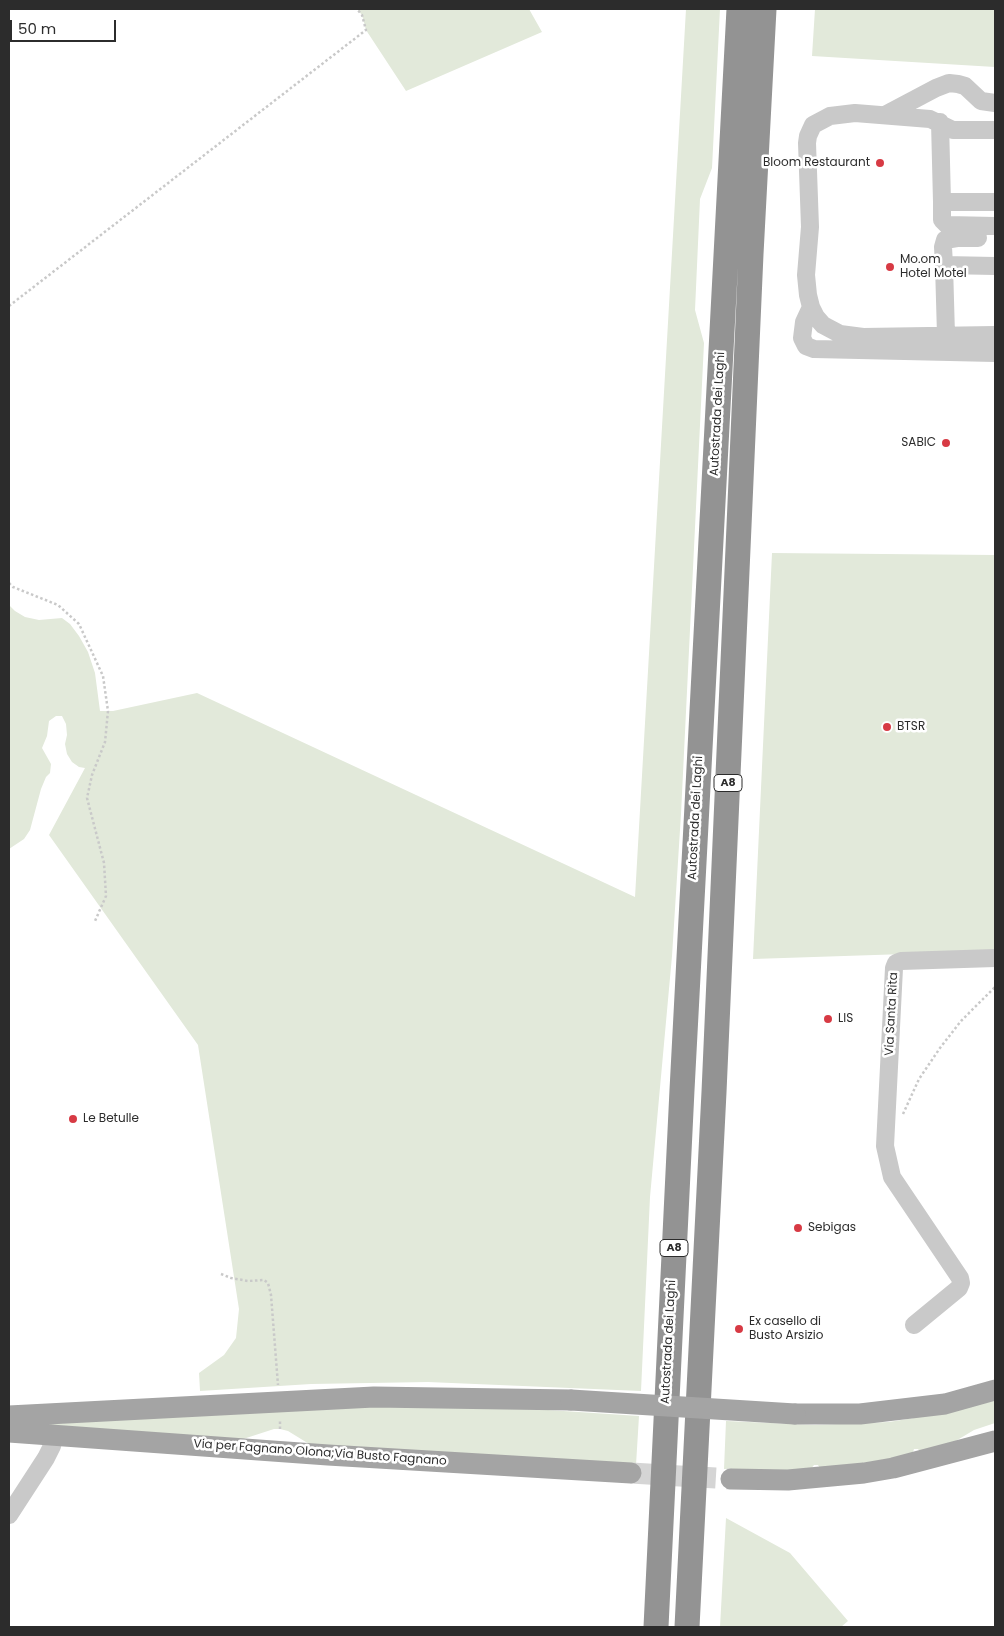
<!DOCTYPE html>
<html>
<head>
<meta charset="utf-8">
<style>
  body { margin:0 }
  #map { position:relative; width:1004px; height:1636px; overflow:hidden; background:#fff; font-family:Poppins,sans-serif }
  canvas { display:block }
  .frame { position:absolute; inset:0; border:10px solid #2c2c2c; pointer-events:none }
  .scale { position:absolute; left:10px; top:20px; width:106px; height:22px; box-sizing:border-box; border:2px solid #2c2c2c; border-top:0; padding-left:6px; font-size:15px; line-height:18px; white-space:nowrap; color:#2c2c2c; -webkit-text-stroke:4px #fff; paint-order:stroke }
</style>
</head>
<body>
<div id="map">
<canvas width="1004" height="1636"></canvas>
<div class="frame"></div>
<div class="scale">50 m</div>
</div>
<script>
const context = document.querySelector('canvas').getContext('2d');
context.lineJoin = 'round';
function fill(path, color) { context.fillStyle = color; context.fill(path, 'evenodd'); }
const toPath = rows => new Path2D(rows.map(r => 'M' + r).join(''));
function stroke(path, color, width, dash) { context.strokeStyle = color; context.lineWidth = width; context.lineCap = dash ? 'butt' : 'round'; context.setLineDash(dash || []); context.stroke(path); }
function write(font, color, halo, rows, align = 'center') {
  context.font = font + ' Poppins,sans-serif'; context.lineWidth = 5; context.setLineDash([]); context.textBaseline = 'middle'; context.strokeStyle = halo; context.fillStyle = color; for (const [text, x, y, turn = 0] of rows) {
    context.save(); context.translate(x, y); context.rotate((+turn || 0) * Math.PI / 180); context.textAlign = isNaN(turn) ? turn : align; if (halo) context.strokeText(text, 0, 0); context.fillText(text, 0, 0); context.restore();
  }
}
fill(toPath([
  [357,9,529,9,542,32,406,91,366,30,362,15],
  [686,9,720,9,712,168,700,199,695,310,704,343,681,814,672,956,650,1197,641,1391,428,1382,311,1384,200,1391,199,1373,224,1355,236,1338,239,1309,198,1045,49,835,85,768,79,767,72,762,67,754,65,744,67,735,66,724,62,716,56,716,49,721,47,736,42,748,51,764,50,773,46,777,41,789,30,830,24,839,9,849,9,605,15,611,25,617,39,620,62,618,70,624,79,636,88,652,95,673,100,711,113,711,197,693,635,897],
  [815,9,995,9,995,67,812,56],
  [772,553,995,555,995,950,905,954,753,959],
  [995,1400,995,1423,974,1430,949,1445,921,1453,918,1449,914,1449,912,1455,821,1470,818,1465,814,1465,810,1470,779,1471,724,1469,726,1421,815,1425,889,1422,914,1418],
  [387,1405,518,1408,639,1416,636,1465,314,1447,288,1431,280,1429,274,1429,237,1441,51,1427,47,1424],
  [726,1518,790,1553,848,1621,841,1627,720,1627]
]), '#e2e9da');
stroke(toPath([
  [631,1473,731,1479]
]), '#d5d5d5', 21, [21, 11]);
stroke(toPath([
  [9,306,366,30,362,15,357,9],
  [9,583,13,587,58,605,79,624,103,676,108,711,105,742,92,775,87,798,104,863,106,896,95,921],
  [903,1114,919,1079,940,1048,961,1021,995,987],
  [221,1274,231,1278,248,1281,264,1280,268,1283,271,1295,278,1385],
  [280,1429,280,1420]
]), '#c9c9c9', 2.5, [2.5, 2.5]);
stroke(toPath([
  [885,115,936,88,949,83,958,84,965,86,981,101,995,103],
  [940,122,942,202],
  [995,130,953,130,930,119,855,113,830,116,813,125,808,136,807,143,810,227,806,275,808,295,811,307,816,317,823,325,840,334,863,337,995,335],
  [995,202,942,202,942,220,947,225,995,226],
  [978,238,957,238,945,240,943,247,944,265,995,266],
  [944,265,946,335],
  [811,307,804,322,802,338,806,346,814,349,995,353],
  [914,1325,959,1288,961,1283,960,1278,892,1177,885,1146,894,968,896,963,901,961,995,958],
  [9,1515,46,1458,52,1446,55,1435]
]), '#c9c9c9', 18);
stroke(toPath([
  [795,1414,860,1414,945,1404,995,1390],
  [9,1416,374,1397,571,1400],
  [9,1432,328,1455,631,1473],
  [731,1479,788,1480,864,1473,893,1468,995,1441]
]), '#a4a4a4', 21);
stroke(toPath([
  [656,1627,682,1090,739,9],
  [687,1627,714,1092,751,254,764,9]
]), '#939393', 25);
stroke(toPath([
  [571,1400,795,1414]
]), '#a4a4a4', 21);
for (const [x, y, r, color] of [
  [880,163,5,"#d73a44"],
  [890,267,5,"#d73a44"],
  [946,443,5,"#d73a44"],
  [887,727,5,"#d73a44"],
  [828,1019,5,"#d73a44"],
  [73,1119,5,"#d73a44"],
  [798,1228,5,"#d73a44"],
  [739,1329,5,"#d73a44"]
]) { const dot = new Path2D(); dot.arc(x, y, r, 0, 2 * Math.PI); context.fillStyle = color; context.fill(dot); stroke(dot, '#fff', 2); }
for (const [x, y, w] of [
  [728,783,28],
  [674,1248,28]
]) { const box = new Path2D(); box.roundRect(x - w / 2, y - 8.5, w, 17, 4); context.fillStyle = '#fff'; context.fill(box); stroke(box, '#2c2c2c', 1); }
write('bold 11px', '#2c2c2c', null, [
  ["A8",728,783],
  ["A8",674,1248]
]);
write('12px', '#2c2c2c', '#fff', [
  ["Bloom Restaurant",870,163,"right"],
  ["Mo.om",900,260],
  ["Hotel Motel",900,274],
  ["SABIC",936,443,"right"],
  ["BTSR",897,727],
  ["LIS",838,1019],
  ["Le Betulle",83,1119],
  ["Sebigas",808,1228],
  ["Ex casello di",749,1322],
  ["Busto Arsizio",749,1336]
], 'left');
write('12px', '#2c2c2c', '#fff', [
  ["Autostrada dei Laghi",718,414,-87],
  ["Autostrada dei Laghi",696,818,-87],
  ["Via Santa Rita",892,1014,-87],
  ["Autostrada dei Laghi",669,1342,-87],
  ["Via per Fagnano Olona;Via Busto Fagnano",320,1453,4]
]);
</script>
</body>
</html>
